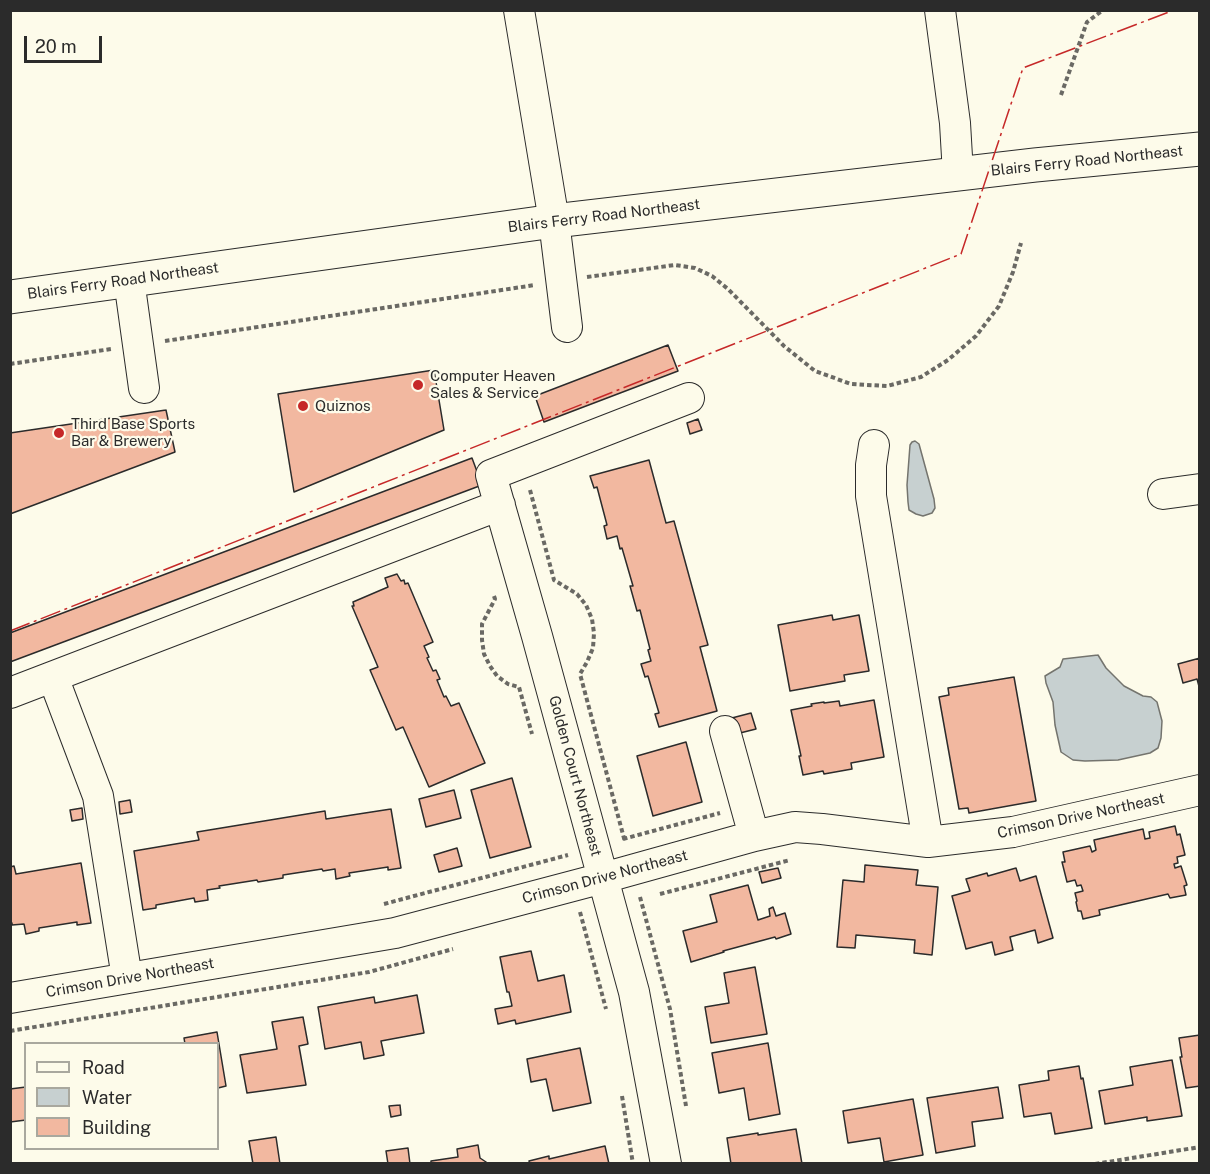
<!DOCTYPE html>
<html>
<head>
<meta charset="utf-8">
<style>
  body { margin:0 }
  #map { position:relative; width:1210px; height:1174px; overflow:hidden; background:#fdfbea; font-family:"Public Sans",sans-serif }
  canvas { display:block }
  .frame { position:absolute; inset:0; border:12px solid #2b2b2b; pointer-events:none }
  .legend { position:absolute; left:24px; top:1042px; width:195px; height:108px; box-sizing:border-box; background:#fdfbea; border:2px solid #a9a89e; margin:0; padding:8px 10px; list-style:none; font-size:18px; color:#2b2b2b }
  .legend li { display:flex; align-items:center; gap:12px; height:30px }
  .legend b { width:30px; border:2px solid #a9a89e }
  .scale { position:absolute; left:24px; top:36px; width:78px; height:27px; box-sizing:border-box; border:3px solid #2b2b2b; border-top:0; padding-left:8px; font-size:18px; line-height:21px; white-space:nowrap; color:#2b2b2b; -webkit-text-stroke:4px #fdfbea; paint-order:stroke }
</style>
</head>
<body>
<div id="map">
<canvas width="1210" height="1174"></canvas>
<div class="frame"></div>
<ul class="legend">
<li><b style="height:8px;background:#fdfbea"></b>Road</li>
<li><b style="height:16px;background:#c7d0d0"></b>Water</li>
<li><b style="height:16px;background:#f2b8a0"></b>Building</li>
</ul>
<div class="scale">20 m</div>
</div>
<script>
const context = document.querySelector('canvas').getContext('2d');
context.lineJoin = 'round';
function fill(path, color) { context.fillStyle = color; context.fill(path, 'evenodd'); }
const toPath = rows => new Path2D(rows.map(r => 'M' + r).join(''));
function stroke(path, color, width, dash) { context.strokeStyle = color; context.lineWidth = width; context.lineCap = dash ? 'butt' : 'round'; context.setLineDash(dash || []); context.stroke(path); }
function write(font, color, halo, rows, align = 'center') {
  context.font = font + ' "Public Sans",sans-serif'; context.lineWidth = 4.5; context.setLineDash([]); context.textBaseline = 'middle'; context.strokeStyle = halo; context.fillStyle = color; for (const [text, x, y, turn = 0] of rows) {
    context.save(); context.translate(x, y); context.rotate((+turn || 0) * Math.PI / 180); context.textAlign = isNaN(turn) ? turn : align; if (halo) context.strokeText(text, 0, 0); context.fillText(text, 0, 0); context.restore();
  }
}
const water = toPath([
  [915,441,919,444,934,499,935,508,932,513,923,516,916,514,909,510,908,502,907,485,910,445,912,442,915,441],
  [1098,655,1106,668,1124,686,1143,696,1151,697,1157,702,1162,721,1161,738,1158,748,1150,753,1118,760,1085,761,1073,760,1061,752,1055,725,1053,702,1046,683,1045,676,1060,667,1063,659,1098,655]
]);
fill(water, '#c7d0d0');
stroke(water, '#74746e', 1.5);
const building = toPath([
  [668,345,678,371,544,422,535,396,668,345],
  [434,370,444,430,294,492,278,394,434,370],
  [166,410,175,452,10,514,10,433,166,410],
  [698,419,702,430,690,434,687,423,698,419],
  [472,458,482,485,10,662,10,633,472,458],
  [649,460,666,523,674,521,708,645,700,647,717,711,659,727,655,714,659,713,648,676,645,677,641,664,651,661,648,650,650,649,640,610,637,611,630,586,633,586,622,548,620,549,617,536,607,539,604,526,607,525,597,487,594,488,590,476,649,460],
  [397,574,401,581,404,580,405,584,408,583,433,642,424,646,429,657,427,658,433,671,436,670,440,679,437,680,444,697,446,696,451,706,459,703,485,763,429,787,403,727,396,730,370,670,378,667,352,606,354,606,353,602,388,587,385,578,397,574],
  [832,615,833,620,859,615,869,671,844,675,845,681,790,691,778,625,832,615],
  [1200,658,1200,690,1197,679,1183,683,1178,664,1200,658],
  [1014,677,1036,801,969,813,968,808,959,809,939,697,949,695,948,688,1014,677],
  [874,700,884,757,851,763,852,769,824,774,823,771,803,775,799,756,801,756,791,710,812,706,811,704,824,702,824,703,839,701,840,706,874,700],
  [751,713,756,729,732,735,728,719,751,713],
  [686,742,702,802,653,816,637,756,686,742],
  [512,778,531,847,490,858,471,790,512,778],
  [454,790,461,818,426,827,419,799,454,790],
  [130,800,132,812,120,814,119,802,130,800],
  [82,808,83,819,72,821,70,810,82,808],
  [391,809,401,868,388,870,388,867,349,873,350,876,336,879,335,869,323,871,322,869,283,875,283,878,258,882,257,880,219,886,220,888,207,890,208,900,195,902,194,898,156,905,156,908,143,910,134,851,199,840,197,832,325,811,326,819,391,809],
  [1175,826,1177,835,1180,834,1185,855,1177,857,1178,863,1174,864,1175,868,1181,866,1187,885,1184,886,1186,895,1170,898,1168,894,1099,910,1100,915,1083,919,1081,911,1078,911,1076,902,1077,901,1075,893,1083,891,1081,885,1077,886,1075,880,1067,882,1062,862,1065,862,1063,852,1090,846,1092,852,1096,850,1094,840,1143,829,1145,839,1150,838,1149,832,1175,826],
  [457,848,462,866,439,872,434,855,457,848],
  [81,863,91,923,77,925,77,922,39,928,39,931,26,934,24,924,12,925,12,923,10,924,10,867,14,866,16,874,81,863],
  [865,865,918,870,916,885,938,887,932,955,914,953,915,940,856,935,855,948,837,947,843,880,864,882,865,865],
  [778,868,781,878,762,883,759,872,778,868],
  [1016,868,1020,881,1036,876,1053,938,1038,943,1035,930,1010,937,1013,950,995,955,992,942,966,949,952,896,970,891,966,879,987,873,988,876,1016,868],
  [748,885,758,920,770,916,769,909,773,907,776,916,785,913,791,934,776,939,775,937,723,951,724,952,691,962,683,931,717,922,710,895,748,885],
  [531,951,538,981,564,975,571,1012,516,1024,515,1020,498,1024,495,1009,512,1006,509,992,507,992,500,957,531,951],
  [755,967,767,1034,711,1043,705,1007,729,1003,724,973,755,967],
  [417,995,424,1033,381,1041,384,1055,364,1059,361,1042,325,1049,318,1007,374,997,375,1003,417,995],
  [303,1017,308,1044,299,1046,306,1085,247,1093,240,1055,277,1049,272,1022,303,1017],
  [217,1032,226,1086,218,1088,218,1044,185,1044,184,1038,217,1032],
  [1200,1035,1200,1086,1186,1088,1180,1057,1182,1057,1179,1038,1200,1035],
  [768,1043,780,1114,749,1120,744,1088,719,1093,712,1053,768,1043],
  [580,1048,591,1103,553,1111,546,1079,531,1082,527,1059,580,1048],
  [1172,1060,1182,1116,1147,1121,1147,1117,1105,1124,1099,1091,1133,1085,1130,1067,1172,1060],
  [1079,1066,1081,1079,1083,1078,1092,1128,1055,1134,1051,1113,1024,1117,1019,1085,1049,1080,1048,1071,1079,1066],
  [26,1087,26,1120,10,1122,10,1089,26,1087],
  [998,1087,1003,1118,972,1122,975,1146,936,1153,927,1098,998,1087],
  [913,1099,923,1155,884,1162,880,1138,848,1143,843,1111,913,1099],
  [400,1105,401,1115,391,1117,389,1106,400,1105],
  [796,1129,802,1164,731,1164,727,1138,758,1133,758,1135,796,1129],
  [276,1137,280,1164,253,1164,249,1141,276,1137],
  [478,1145,480,1158,489,1164,431,1164,431,1161,458,1157,457,1149,478,1145],
  [605,1146,609,1164,530,1164,529,1161,549,1156,549,1159,605,1146],
  [408,1148,410,1164,388,1164,386,1151,408,1148]
]);
fill(building, '#f2b8a0');
stroke(building, '#2b2b2b', 1.5);
const minor = toPath([
  [519,10,554,221,567,327],
  [940,10,955,123,958,174],
  [129,280,144,388],
  [874,445,871,465,871,496,928,842],
  [1163,494,1200,489],
  [53,677,98,796,127,978],
  [10,693,500,505],
  [725,731,754,836],
  [10,998,395,933,603,878,754,836,795,827,822,829,928,842,1013,832,1200,790],
  [666,1164,634,992,537,636,491,475,689,398]
]);
const major = toPath([
  [10,297,554,221,1035,165,1200,149]
]);
stroke(minor, '#2b2b2b', 32);
stroke(major, '#2b2b2b', 35);
stroke(toPath([
  [1061,95,1087,22,1103,10],
  [587,277,675,265,695,268,712,276,728,289,784,346,815,371,851,384,887,386,921,377,948,360,976,336,999,306,1013,272,1021,243],
  [165,341,535,285],
  [10,364,111,349],
  [530,490,554,580,577,594,586,605,592,619,594,633,593,648,587,662,580,674,625,842],
  [494,596,495,599,482,624,482,640,484,654,490,666,497,676,508,684,519,687,532,734],
  [623,839,720,813],
  [660,894,790,860],
  [640,897,670,1009,686,1106],
  [384,904,568,855],
  [580,912,606,1009],
  [10,1031,369,972,453,949],
  [622,1096,633,1164],
  [1095,1164,1200,1147]
]), '#6a6964', 4, [4.5, 3]);
stroke(minor, '#fdfbea', 30);
stroke(major, '#fdfbea', 33);
stroke(toPath([
  [10,631,961,254,1023,68,1174,10]
]), '#c62828', 1.5, [21, 4.5, 3, 4.5]);
for (const [x, y, r, color] of [
  [418,385,6,"#c62828"],
  [303,406,6,"#c62828"],
  [59,433,6,"#c62828"]
]) { const dot = new Path2D(); dot.arc(x, y, r, 0, 2 * Math.PI); context.fillStyle = color; context.fill(dot); stroke(dot, '#fdfbea', 2); }
write('15px', '#2b2b2b', '#fdfbea', [
  ["Blairs Ferry Road Northeast",1087,161,-6],
  ["Blairs Ferry Road Northeast",604,216,-7],
  ["Blairs Ferry Road Northeast",123,281,-8],
  ["Golden Court Northeast",575,776,75],
  ["Crimson Drive Northeast",1081,816,-12],
  ["Crimson Drive Northeast",605,877,-15],
  ["Crimson Drive Northeast",130,978,-10]
]);
write('15px', '#2b2b2b', '#fdfbea', [
  ["Computer Heaven",430,376],
  ["Sales & Service",430,393],
  ["Quiznos",315,406],
  ["Third Base Sports",71,424],
  ["Bar & Brewery",71,441]
], 'left');
</script>
</body>
</html>
